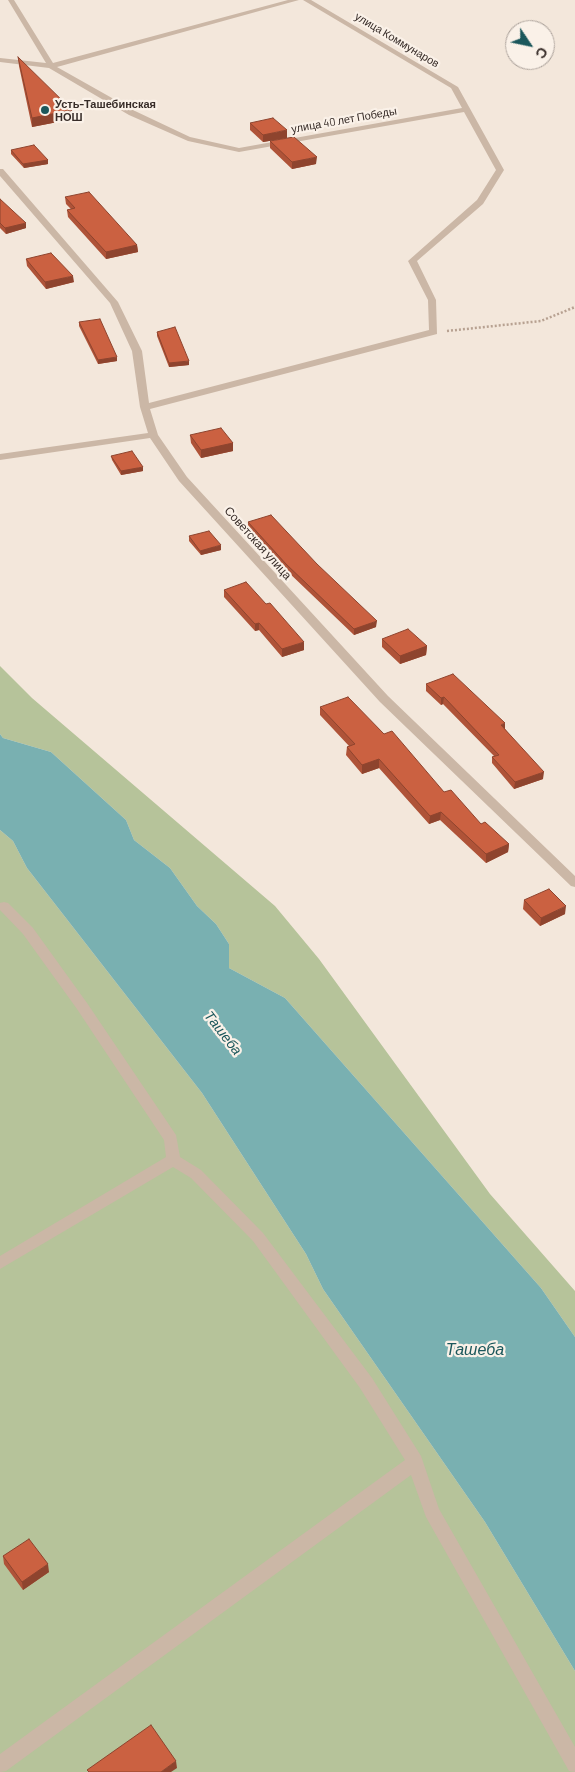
<!DOCTYPE html>
<html>
<head>
<meta charset="utf-8">
<style>
  body { margin:0 }
  #map { position:relative; width:575px; height:1772px; overflow:hidden; background:#f3e7db; font-family:Barlow,sans-serif }
  canvas { display:block }
  .north { position:absolute; left:505px; top:20px; width:50px; height:50px; box-sizing:border-box; background:#faf1e8; border:1px solid #aca29b; border-radius:50%; rotate:124deg; font-size:14px; font-weight:700; line-height:20px; text-align:center; color:#372c28 }
  .north::after { content:''; display:block; margin:auto; width:18px; height:22px; background:#1b575b; clip-path:polygon(50% 0,100% 100%,50% 72%,0 100%) }
</style>
</head>
<body>
<div id="map">
<canvas width="575" height="1772"></canvas>
<div class="north">С</div>
</div>
<script>
const context = document.querySelector('canvas').getContext('2d');
context.lineJoin = 'round';
function fill(path, color) { context.fillStyle = color; context.fill(path, 'evenodd'); }
const toPath = rows => new Path2D(rows.map(r => 'M' + r).join(''));
function stroke(path, color, width, dash) { context.strokeStyle = color; context.lineWidth = width; context.lineCap = dash ? 'butt' : 'round'; context.setLineDash(dash || []); context.stroke(path); }
function write(font, color, halo, rows, align = 'center') {
  context.font = font + ' Barlow,sans-serif'; context.lineWidth = 4.5; context.setLineDash([]); context.textBaseline = 'middle'; context.strokeStyle = halo; context.fillStyle = color; for (const [text, x, y, turn = 0] of rows) {
    context.save(); context.translate(x, y); context.rotate((+turn || 0) * Math.PI / 180); context.textAlign = isNaN(turn) ? turn : align; if (halo) context.strokeText(text, 0, 0); context.fillText(text, 0, 0); context.restore();
  }
}
fill(toPath([
  [0,666,32,698,275,906,319,959,490,1194,575,1291,575,1337,541,1288,285,998,229,968,229,944,216,924,197,906,170,868,134,840,126,820,51,752,3,738,0,734],
  [0,830,13,841,27,868,202,1093,306,1254,323,1289,485,1522,575,1671,575,1772,0,1772]
]), '#b6c39a');
fill(toPath([
  [0,734,3,738,51,752,126,820,134,840,170,868,197,906,216,924,229,944,229,968,285,998,541,1288,575,1337,575,1671,485,1522,323,1289,306,1254,202,1093,27,868,13,841,0,830]
]), '#79b0b1');
stroke(toPath([
  [447,331,541,321,575,307]
]), '#b7a191', 2.5, [2, 2]);
fill(toPath([
  [8,0,14,0,53,63,288,0,299,0,57,67,135,111,190,137,239,148,462,108,451,88,303,0,311,0,458,87,504,170,483,204,417,261,436,300,437,334,150,409,158,435,187,477,388,696,575,876,575,887,571,886,380,702,179,481,150,438,0,460,0,454,148,433,140,407,132,351,110,303,0,176,0,169,3,169,118,302,142,351,149,403,429,330,428,300,408,261,477,200,496,170,464,112,239,152,188,141,129,115,49,68,0,62,0,58,46,63,8,0],
  [4,902,8,903,33,928,87,1003,176,1135,180,1157,201,1170,263,1233,372,1378,421,1456,439,1509,575,1747,575,1772,569,1771,426,1517,411,1475,6,1771,0,1772,0,1754,405,1460,360,1388,253,1241,191,1178,173,1167,0,1269,0,1256,166,1157,164,1140,77,1009,23,934,0,910,0,903,4,902]
]), '#cbb7a6');
fill(toPath([
  [18,57,73,119,32,127,19,66],
  [250,123,287,138,263,142,250,130],
  [270,141,316,164,292,169,270,148],
  [11,150,48,160,48,164,24,168,11,154],
  [65,197,137,245,138,252,106,259,68,217,67,210,71,209,66,204],
  [0,199,26,228,6,234,0,228],
  [26,259,74,282,46,289,27,266],
  [79,322,117,361,98,364,79,326],
  [157,332,189,365,169,367,157,336],
  [190,435,233,443,233,451,201,458,191,443],
  [111,456,143,471,121,475,112,460],
  [248,522,376,627,354,635,286,570,248,528],
  [189,536,221,550,201,555,189,541],
  [224,590,304,650,282,657,259,630,255,631,224,597],
  [382,639,427,646,426,655,400,664,382,647],
  [426,684,505,729,543,779,514,789,492,763,492,757,494,756,443,704,441,705,426,691],
  [320,707,384,734,444,792,481,824,509,844,508,852,486,863,440,820,429,824,379,768,362,774,346,755,347,747,349,746,320,715],
  [524,900,565,914,540,926,523,909],
  [3,1556,49,1572,23,1590,4,1564]
]), '#af5338');
fill(toPath([
  [72,110,73,119,32,127,32,118],
  [287,130,287,138,263,142,263,135],
  [317,157,316,164,292,169,292,162],
  [48,160,48,164,24,168,23,164],
  [26,223,26,228,6,234,5,228],
  [137,245,138,252,106,259,106,252],
  [73,276,74,282,46,289,45,282],
  [117,357,117,361,98,364,98,360],
  [189,361,189,365,169,367,169,363],
  [233,443,233,451,201,458,201,450],
  [143,467,143,471,121,475,121,471],
  [221,545,221,550,201,555,200,551],
  [377,621,376,627,354,635,354,629],
  [259,623,259,630,255,631,255,624],
  [304,642,304,650,282,657,282,649],
  [427,646,426,655,400,664,400,656],
  [444,697,443,704,441,705,441,698],
  [505,723,505,730,501,725],
  [379,759,379,768,362,774,362,765],
  [544,772,543,779,514,789,515,782],
  [441,812,440,820,429,824,430,816],
  [509,844,508,852,486,863,486,854],
  [566,906,565,914,540,926,541,918],
  [48,1564,49,1572,23,1590,22,1582],
  [176,1761,177,1768,171,1772,161,1772]
]), '#8e442e');
const building = toPath([
  [18,57,72,110,32,118,18,57],
  [273,118,287,130,263,135,250,123,273,118],
  [294,137,317,157,292,162,270,141,294,137],
  [34,145,48,160,23,164,11,150,34,145],
  [89,192,137,245,106,252,67,210,75,208,65,197,89,192],
  [0,199,26,223,5,228,0,223,0,199],
  [51,253,73,276,45,282,26,259,51,253],
  [100,319,117,357,98,360,79,322,100,319],
  [175,327,189,361,169,363,157,332,175,327],
  [221,428,233,443,201,450,190,435,221,428],
  [132,451,143,467,121,471,111,456,132,451],
  [271,515,317,564,377,621,354,629,286,564,248,522,271,515],
  [209,531,221,545,200,551,189,536,209,531],
  [246,582,266,604,270,603,304,642,282,649,259,623,255,624,224,590,246,582],
  [408,629,427,646,400,656,382,639,408,629],
  [453,674,505,723,501,725,544,772,515,782,492,757,499,755,444,697,441,698,426,684,453,674],
  [348,697,384,734,392,731,444,792,451,790,481,824,485,822,509,844,486,854,441,812,430,816,379,759,362,765,347,747,355,744,320,707,348,697],
  [549,889,566,906,541,918,524,900,549,889],
  [29,1539,48,1564,22,1582,3,1556,29,1539],
  [151,1725,176,1761,161,1772,89,1772,87,1770,151,1725]
]);
fill(building, '#cb6141');
stroke(building, '#8e442e', 1);
for (const [x, y, r, color] of [
  [45,110,5,"#1b575b"]
]) { const dot = new Path2D(); dot.arc(x, y, r, 0, 2 * Math.PI); context.fillStyle = color; context.fill(dot); stroke(dot, '#faf1e8', 2); }
write('11px', '#372c28', '#faf1e8', [
  ["улица Коммунаров",397,40,31],
  ["улица 40 лет Победы",344,120,-10]
]);
write('bold 11px', '#372c28', '#faf1e8', [
  ["Усть-Ташебинская",55,104],
  ["НОШ",55,117]
], 'left');
write('12px', '#372c28', '#faf1e8', [
  ["Советская улица",258,543,48]
]);
write('italic 14px', '#1b575b', '#faf1e8', [
  ["Ташеба",223,1033,52]
]);
write('italic 16px', '#1b575b', '#faf1e8', [
  ["Ташеба",475,1350]
]);
</script>
</body>
</html>
